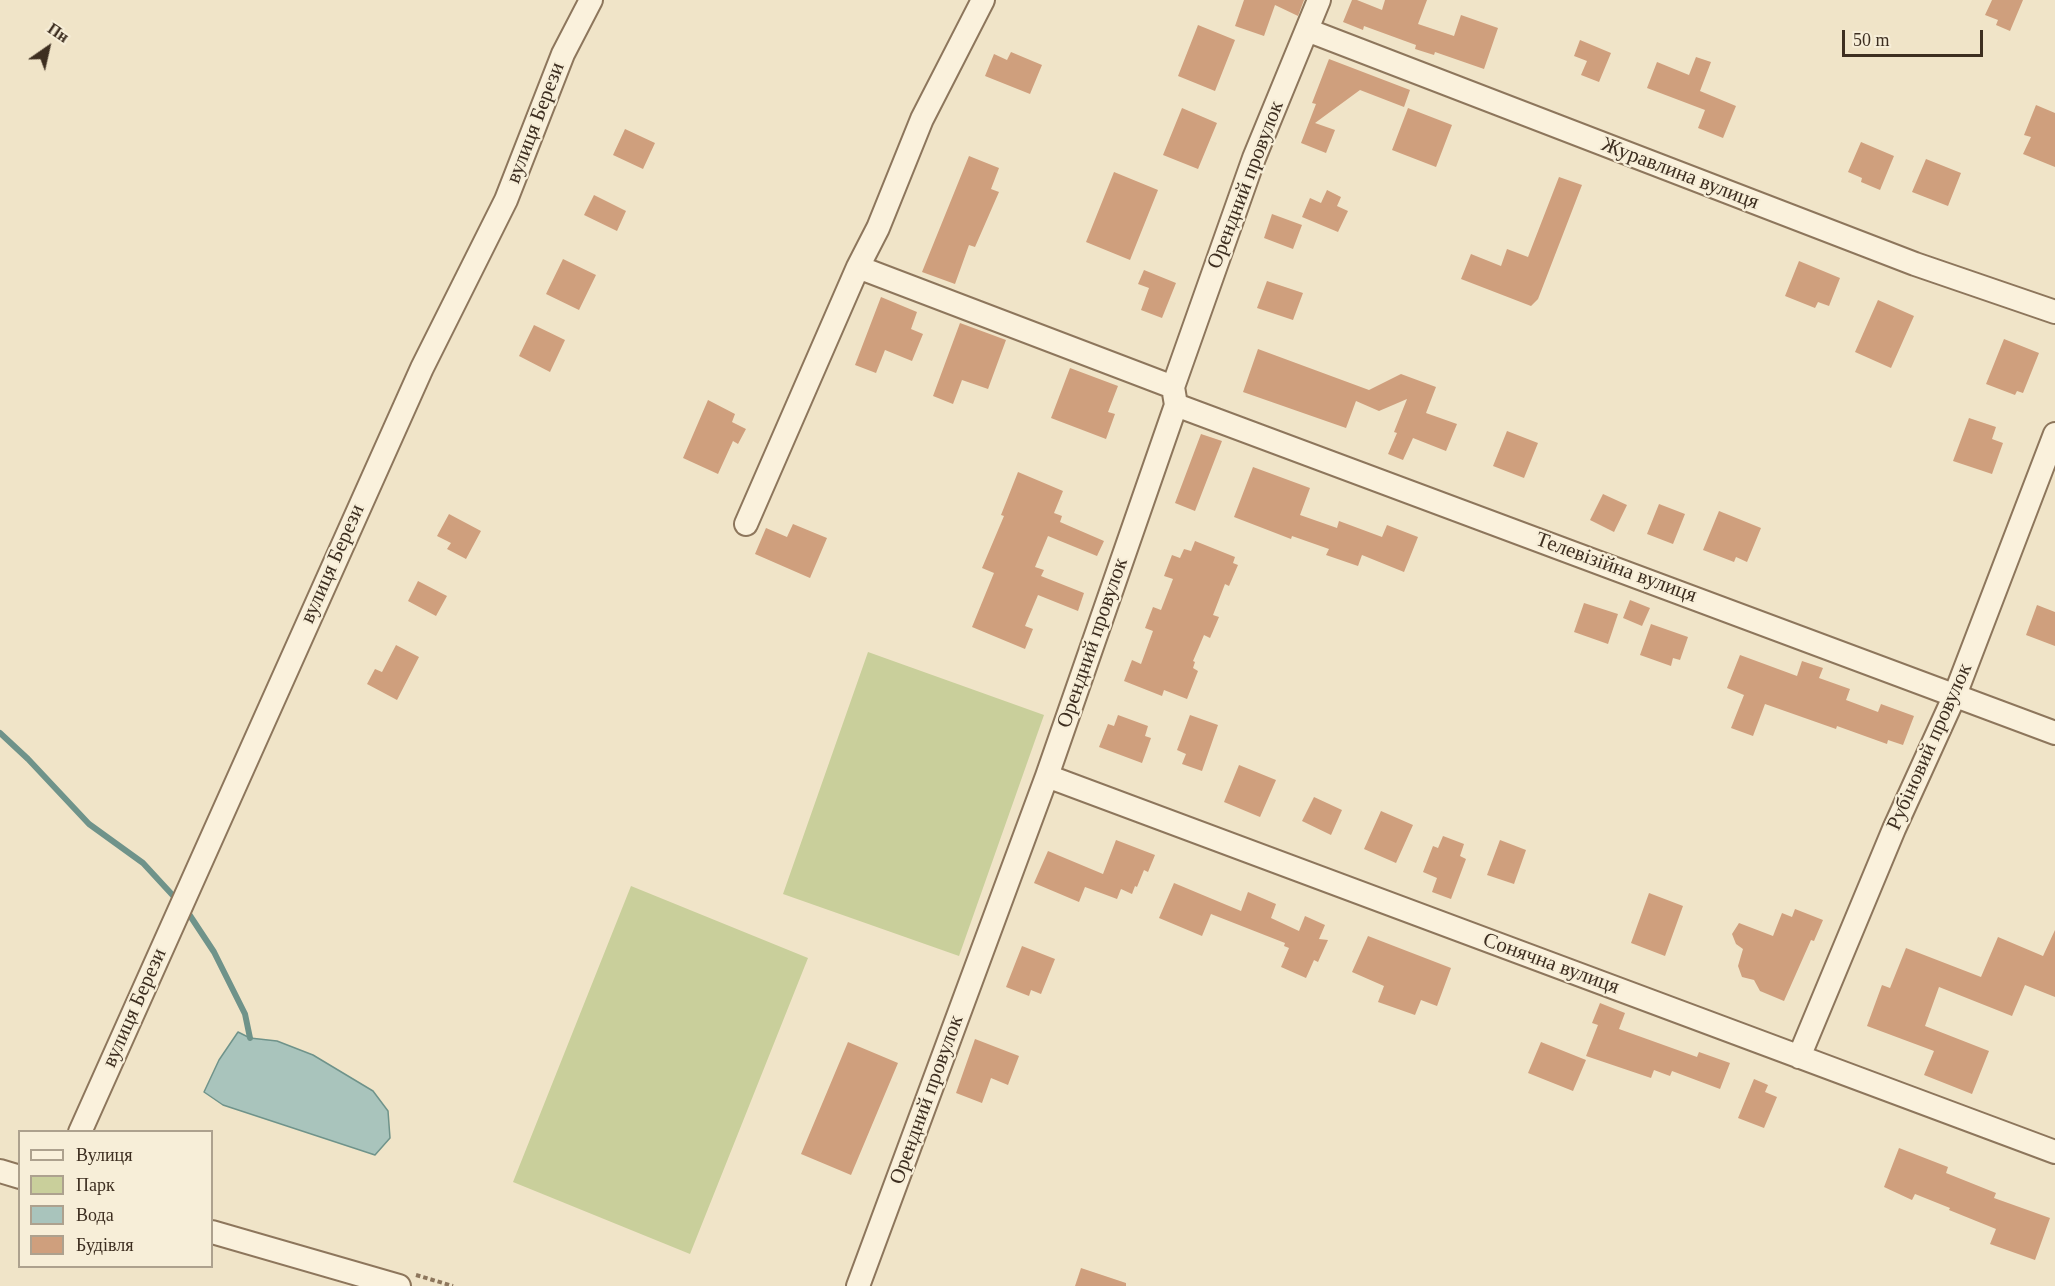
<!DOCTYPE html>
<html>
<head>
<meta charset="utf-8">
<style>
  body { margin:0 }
  #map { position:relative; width:2055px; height:1286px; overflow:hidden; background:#f0e4c8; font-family:Georgia,serif }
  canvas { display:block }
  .legend { position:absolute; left:18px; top:1130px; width:195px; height:138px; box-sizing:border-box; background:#f7eed8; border:2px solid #ada18e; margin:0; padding:8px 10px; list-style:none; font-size:18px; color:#3d2e20 }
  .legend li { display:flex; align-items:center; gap:12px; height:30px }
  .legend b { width:30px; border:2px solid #ada18e }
  .north { position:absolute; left:18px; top:18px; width:60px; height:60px; -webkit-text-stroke:4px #f7eed8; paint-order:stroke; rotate:34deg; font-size:16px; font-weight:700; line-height:24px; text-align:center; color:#3d2e20 }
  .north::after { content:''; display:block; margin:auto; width:21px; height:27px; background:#3d2e20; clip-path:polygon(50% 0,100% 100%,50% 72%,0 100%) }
  .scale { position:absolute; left:1842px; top:30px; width:141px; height:27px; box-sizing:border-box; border:3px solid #3d2e20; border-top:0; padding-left:8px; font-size:18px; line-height:21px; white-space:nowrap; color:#3d2e20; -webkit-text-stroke:4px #f7eed8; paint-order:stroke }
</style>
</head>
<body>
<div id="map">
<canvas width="2055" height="1286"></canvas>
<ul class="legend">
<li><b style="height:8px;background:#faf1dc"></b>Вулиця</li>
<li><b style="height:16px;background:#c9cf9b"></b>Парк</li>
<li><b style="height:16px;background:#a9c4bc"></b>Вода</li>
<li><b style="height:16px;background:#cf9f7d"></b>Будівля</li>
</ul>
<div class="north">Пн</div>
<div class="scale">50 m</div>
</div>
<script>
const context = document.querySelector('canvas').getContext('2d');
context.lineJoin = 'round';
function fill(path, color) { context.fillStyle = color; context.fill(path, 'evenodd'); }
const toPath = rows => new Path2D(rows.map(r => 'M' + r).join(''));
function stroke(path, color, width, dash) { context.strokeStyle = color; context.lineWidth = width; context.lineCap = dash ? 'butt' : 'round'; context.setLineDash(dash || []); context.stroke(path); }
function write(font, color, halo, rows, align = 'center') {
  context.font = font + ' Georgia,serif'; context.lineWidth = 4.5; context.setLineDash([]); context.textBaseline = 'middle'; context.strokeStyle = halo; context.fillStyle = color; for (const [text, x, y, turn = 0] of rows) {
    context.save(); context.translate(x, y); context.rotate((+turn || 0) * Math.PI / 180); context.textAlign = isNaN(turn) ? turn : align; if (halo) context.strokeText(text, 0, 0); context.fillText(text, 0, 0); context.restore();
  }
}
fill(toPath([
  [868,652,1044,715,959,956,783,894],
  [631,886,808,958,690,1254,513,1182]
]), '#c9cf9b');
const water = toPath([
  [238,1032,250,1038,277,1041,313,1055,373,1091,388,1111,390,1138,375,1155,223,1105,204,1092,219,1060,238,1032]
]);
fill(water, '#a9c4bc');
stroke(water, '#6f938a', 1.5);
stroke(toPath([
  [0,733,28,759,89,824,143,863,178,901],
  [185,908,214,952,245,1014,250,1038]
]), '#6f938a', 6);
fill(toPath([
  [1244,0,1304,0,1298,16,1275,5,1264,36,1235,26],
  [1352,0,1357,0,1382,10,1385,0,1427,0,1418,24,1454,36,1461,15,1498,28,1484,69,1435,52,1434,55,1415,49,1416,45,1364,26,1363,30,1343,22],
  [1992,0,2023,0,2010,31,1996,25,1998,20,1985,15],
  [1198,25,1235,40,1215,91,1178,76],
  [1580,40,1611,53,1599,82,1581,75,1587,61,1574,56],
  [1011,52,1042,65,1030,94,985,76,994,54,1007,60],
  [1696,57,1711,62,1700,91,1736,106,1723,138,1698,128,1705,110,1647,88,1657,62,1689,75],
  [1329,59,1410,90,1404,107,1360,90,1315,123,1335,130,1326,153,1301,143,1316,104,1312,103],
  [2036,105,2055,113,2055,167,2023,154,2031,137,2024,135],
  [1182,108,1217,123,1198,169,1163,155],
  [1408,108,1452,125,1436,167,1392,150],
  [625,129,655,143,643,169,613,155],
  [1861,142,1894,156,1880,190,1861,182,1862,178,1848,172],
  [969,156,999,168,991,189,999,192,975,247,969,245,955,284,922,272],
  [1926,159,1961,173,1948,206,1912,192],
  [1114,172,1158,190,1130,260,1086,242],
  [1559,177,1582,185,1538,299,1531,306,1461,279,1471,254,1501,266,1507,249,1528,257],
  [1327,190,1341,197,1337,206,1348,211,1338,232,1302,217,1310,198,1321,203],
  [594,195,626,211,617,231,584,215],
  [1272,214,1302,225,1293,249,1264,238],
  [563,259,596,275,579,310,546,294],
  [1799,261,1840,278,1829,306,1818,302,1815,308,1785,296],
  [1144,270,1176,283,1162,318,1141,310,1149,288,1138,284],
  [1267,281,1303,293,1293,320,1257,308],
  [881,297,917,312,911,329,923,334,912,361,885,350,876,373,855,365],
  [1878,300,1914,316,1891,368,1855,352],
  [960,323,1006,340,988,389,962,380,953,404,933,396],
  [534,325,565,340,550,372,519,356],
  [2004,339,2039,353,2023,393,2017,391,2015,395,1986,384],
  [1258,349,1369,390,1401,374,1436,387,1426,413,1457,424,1446,451,1413,438,1403,460,1388,454,1397,433,1394,432,1407,399,1379,411,1356,401,1346,428,1243,392],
  [1070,368,1118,386,1108,412,1115,414,1106,439,1051,418],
  [708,400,735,414,732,422,746,429,738,444,733,441,718,474,683,458],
  [1969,418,1996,427,1992,439,2003,443,1992,474,1953,461],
  [1507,431,1538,443,1524,478,1493,466],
  [1201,434,1222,441,1195,511,1175,503],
  [1253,467,1310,488,1300,515,1337,528,1339,521,1382,537,1387,525,1418,537,1404,572,1362,555,1358,566,1326,555,1329,549,1292,536,1291,539,1234,517],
  [1018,472,1063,491,1054,513,1062,516,1060,522,1104,541,1097,556,1048,536,1035,567,1044,570,1041,576,1084,593,1078,611,1038,595,1025,626,1033,629,1025,649,972,627,994,573,982,568,1004,516,1001,515],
  [1603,494,1627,505,1614,532,1590,520],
  [1659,504,1685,514,1673,544,1647,534],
  [1719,511,1761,528,1747,562,1736,557,1734,562,1703,550],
  [449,514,481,531,466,559,447,549,451,543,437,536],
  [793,524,827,538,810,578,755,554,766,528,787,537],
  [1195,541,1235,557,1233,563,1238,565,1229,586,1225,584,1213,615,1219,617,1210,638,1204,635,1193,661,1195,662,1193,668,1198,671,1187,699,1164,690,1162,696,1124,681,1132,660,1141,664,1153,631,1145,628,1153,607,1161,610,1173,579,1164,576,1172,555,1180,558,1184,549,1191,551],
  [418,581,447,596,436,616,408,601],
  [1630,600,1650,608,1642,626,1623,618],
  [1584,603,1618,614,1608,644,1574,632],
  [2037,605,2055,612,2055,646,2026,635],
  [1651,624,1688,637,1680,660,1673,658,1671,666,1640,655],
  [396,645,419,657,397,700,367,684,375,669,382,672],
  [1740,655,1797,676,1802,661,1823,668,1819,678,1850,689,1846,700,1878,712,1881,704,1914,716,1903,745,1888,740,1887,744,1837,726,1836,729,1765,704,1753,736,1731,728,1744,695,1727,688],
  [1118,715,1148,726,1145,736,1151,738,1142,763,1099,747,1108,724,1114,726],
  [1190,715,1218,725,1202,771,1182,764,1186,754,1177,750],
  [1239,765,1276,780,1260,817,1224,802],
  [1314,797,1342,810,1331,835,1302,821],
  [1381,811,1413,825,1396,863,1364,849],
  [1443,836,1464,844,1460,856,1466,859,1451,899,1432,892,1437,878,1423,872,1433,846,1438,848],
  [1116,840,1155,855,1148,872,1144,870,1137,887,1135,886,1132,894,1121,889,1117,899,1085,887,1079,902,1034,883,1048,851,1103,874],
  [1500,840,1526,850,1514,884,1487,875],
  [1174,883,1241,911,1248,892,1276,904,1271,918,1299,931,1305,916,1325,925,1319,939,1328,940,1318,962,1314,960,1306,978,1281,967,1289,948,1284,946,1285,943,1211,914,1202,936,1159,918],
  [1649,893,1683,906,1665,956,1631,943],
  [1795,909,1823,920,1814,941,1811,940,1784,1001,1760,991,1754,980,1742,977,1738,966,1743,949,1736,944,1732,934,1739,923,1773,936,1782,913,1792,917],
  [2055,930,2055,997,2025,985,2012,1016,1939,987,1925,1026,1989,1051,1972,1094,1924,1075,1934,1051,1867,1026,1882,985,1890,988,1906,948,1981,977,1998,937,2043,956],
  [1368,936,1451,968,1437,1006,1421,1000,1415,1015,1378,1002,1384,986,1352,972],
  [1022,946,1055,959,1041,994,1031,990,1029,996,1006,987],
  [1600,1003,1625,1013,1619,1029,1697,1057,1699,1052,1730,1063,1720,1089,1672,1071,1670,1076,1654,1070,1651,1078,1586,1056,1598,1025,1592,1023],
  [975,1039,1019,1056,1008,1085,991,1078,982,1103,956,1093],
  [848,1042,898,1063,851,1175,801,1154],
  [1541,1042,1586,1060,1573,1091,1528,1073],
  [1754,1079,1768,1085,1765,1092,1777,1097,1764,1128,1738,1118],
  [1899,1148,1948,1167,1946,1173,1996,1193,1994,1198,2050,1218,2035,1260,1990,1244,1996,1229,1949,1210,1950,1208,1915,1194,1912,1200,1884,1187],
  [1081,1268,1126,1283,1126,1286,1075,1286]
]), '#cf9f7d');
const minor = toPath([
  [1307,30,1915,264,2055,312],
  [858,267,1173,387],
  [1176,405,2055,733],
  [746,524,858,267,878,228,922,119,983,0],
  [1047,776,2055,1152],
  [1799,1057,1894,829,1955,695,2055,434],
  [80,1132,422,368,506,200,563,54,591,0],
  [0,1171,20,1177],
  [212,1232,399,1286],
  [858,1286,1047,776,1176,405,1173,387,1254,158,1319,0]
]);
stroke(minor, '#8d765c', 26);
stroke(toPath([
  [416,1275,453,1286]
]), '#8d765c', 4, [4.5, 3]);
stroke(minor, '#faf1dc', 22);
write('21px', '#3d2e20', '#f7eed8', [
  ["вулиця Берези",536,123,-69],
  ["Журавлина вулиця",1680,174,21],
  ["Орендний провулок",1246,185,-69],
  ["вулиця Берези",333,564,-66],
  ["Телевізійна вулиця",1616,568,20],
  ["Орендний провулок",1093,643,-71],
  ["Рубіновий провулок",1930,747,-66],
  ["Сонячна вулиця",1551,964,20],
  ["вулиця Берези",135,1008,-66],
  ["Орендний провулок",927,1100,-70]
]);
</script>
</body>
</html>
